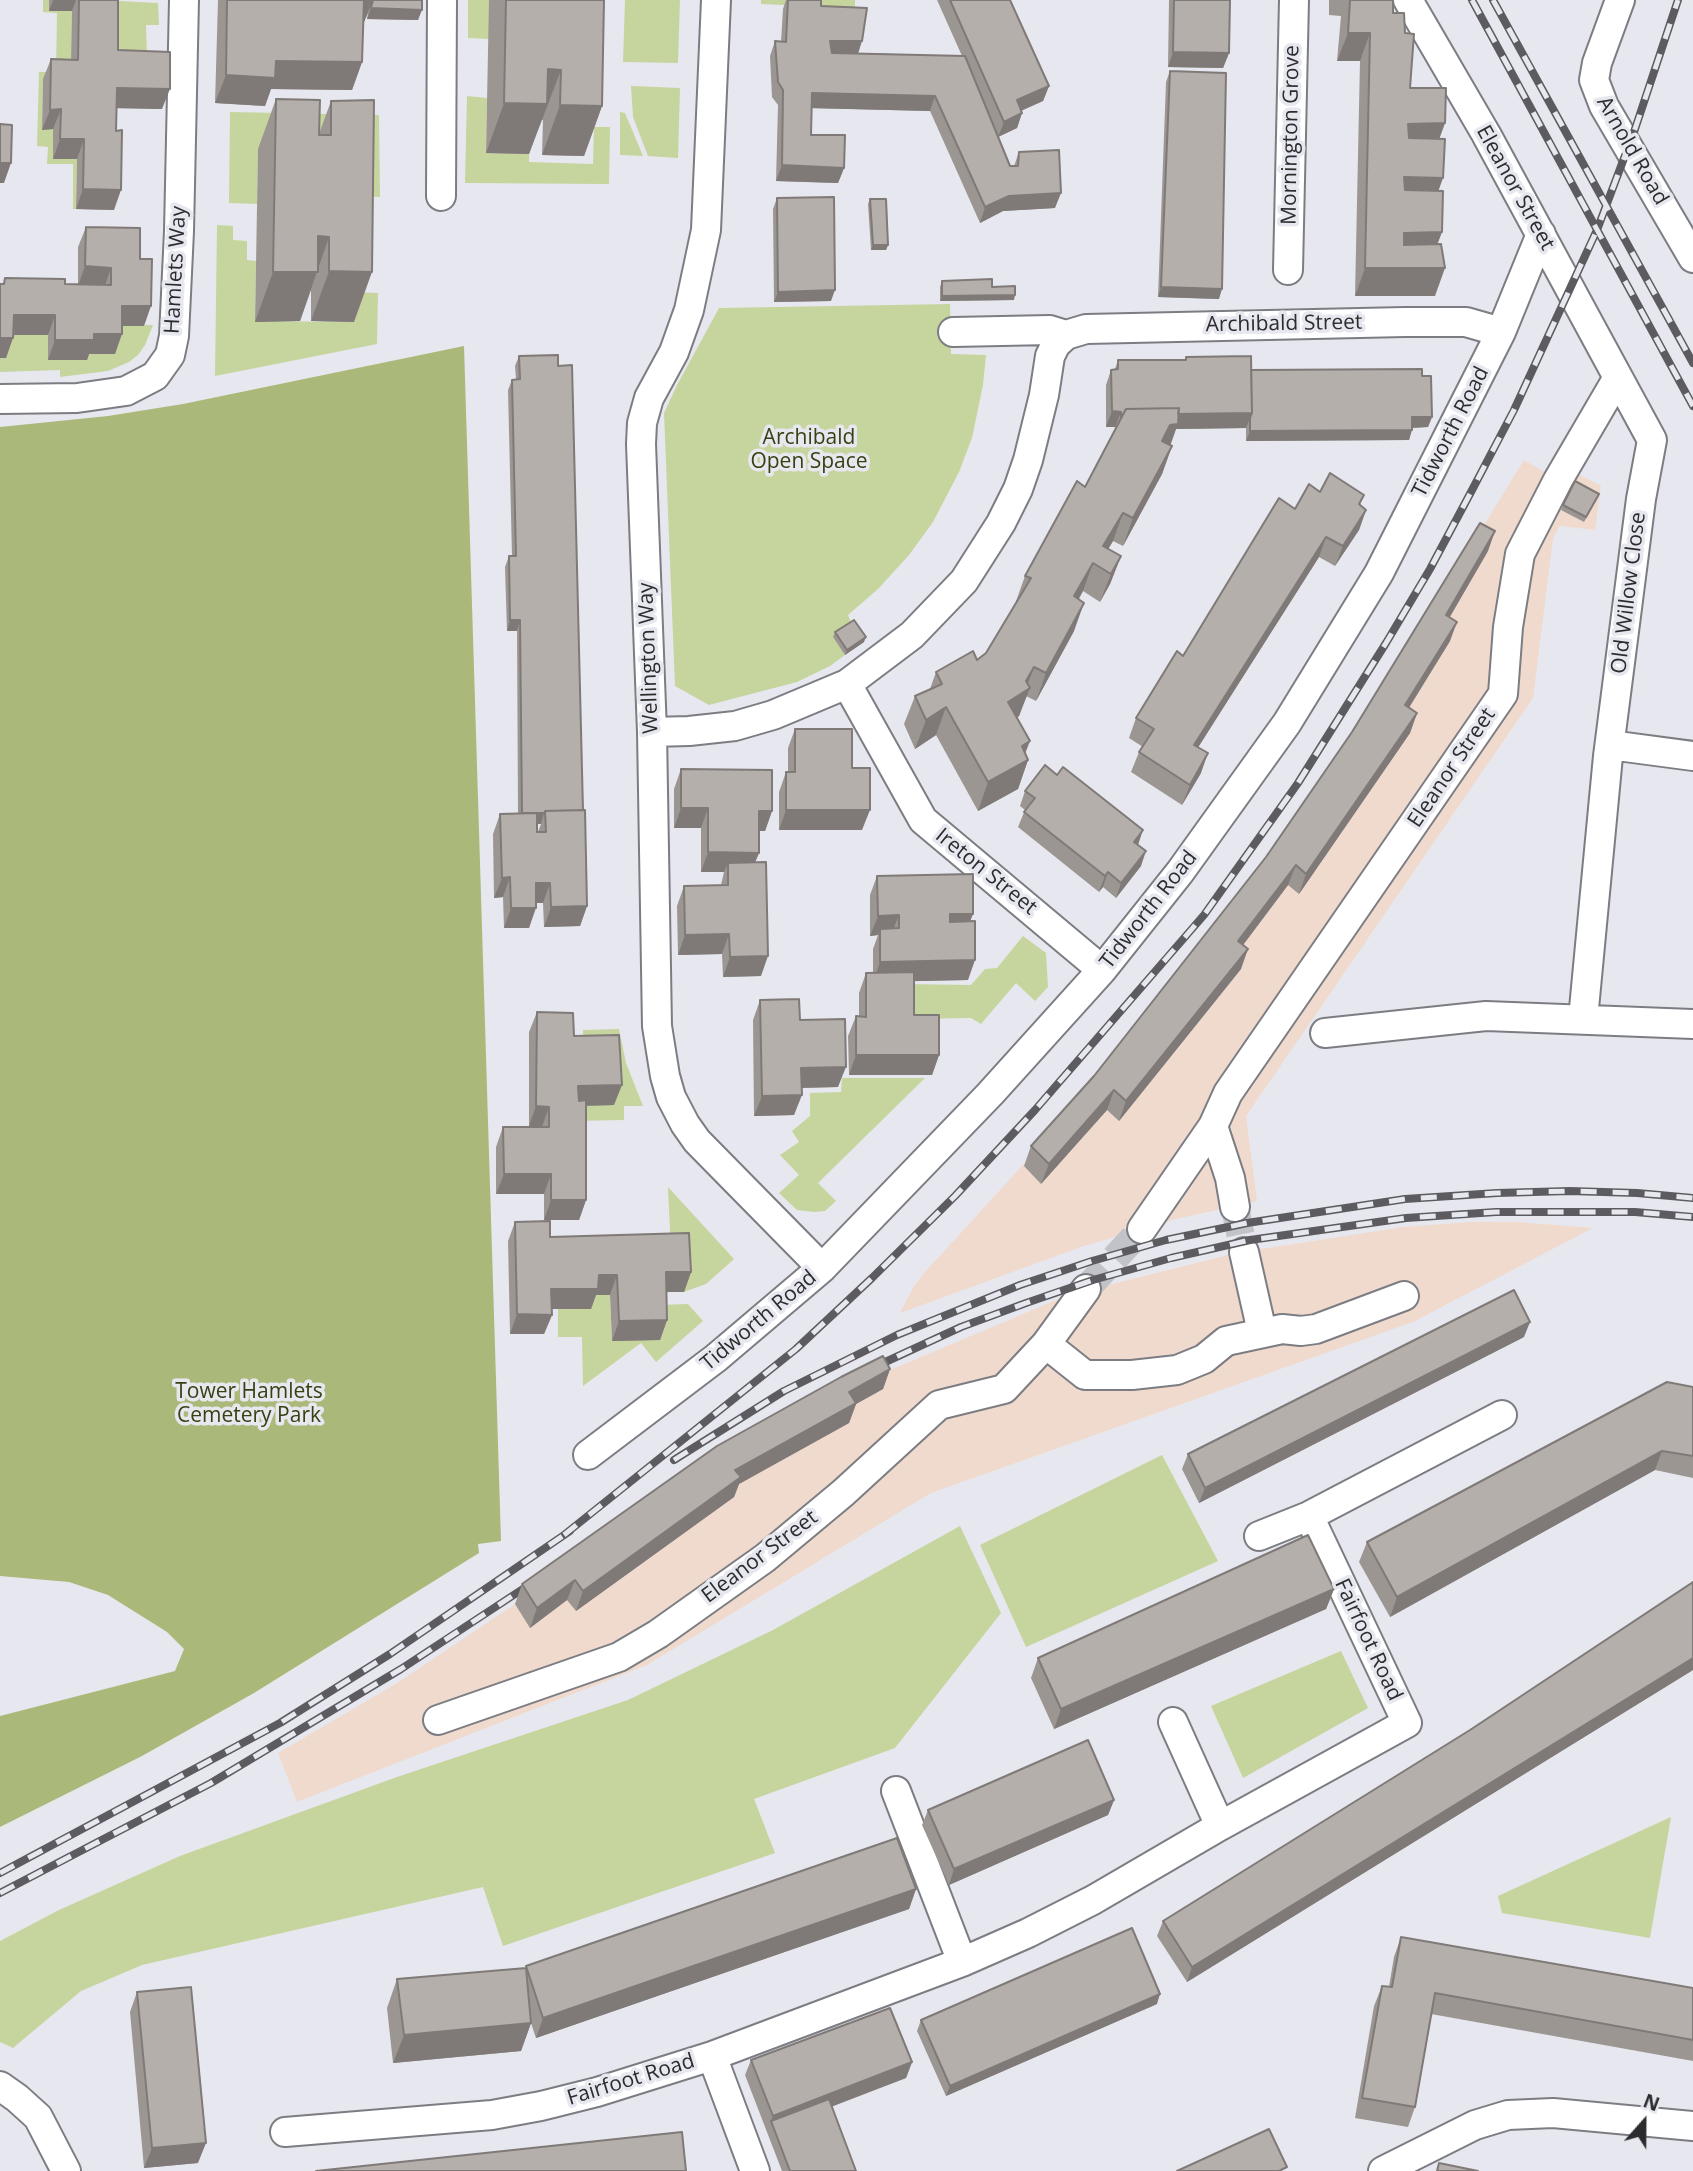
<!DOCTYPE html>
<html>
<head>
<meta charset="utf-8">
<style>
  body { margin:0 }
  #map { position:relative; width:1693px; height:2171px; overflow:hidden; background:#e7e8ef; font-family:"Open Sans",sans-serif }
  canvas { display:block }
  .north { position:absolute; left:1609px; top:2087px; width:70px; height:70px; -webkit-text-stroke:5px #e7e8ef; paint-order:stroke; rotate:21deg; font-size:19px; font-weight:700; line-height:28px; text-align:center; color:#2c2c2f }
  .north::after { content:''; display:block; margin:auto; width:24px; height:32px; background:#2c2c2f; clip-path:polygon(50% 0,100% 100%,50% 72%,0 100%) }
</style>
</head>
<body>
<div id="map">
<canvas width="1693" height="2171"></canvas>
<div class="north">N</div>
</div>
<script>
const context = document.querySelector('canvas').getContext('2d');
context.lineJoin = 'round';
function fill(path, color) { context.fillStyle = color; context.fill(path, 'evenodd'); }
const toPath = rows => new Path2D(rows.map(r => 'M' + r).join(''));
function stroke(path, color, width, dash) { context.strokeStyle = color; context.lineWidth = width; context.lineCap = dash ? 'butt' : 'round'; context.setLineDash(dash || []); context.stroke(path); }
function write(font, color, halo, rows, align = 'center') {
  context.font = font + ' "Open Sans",sans-serif'; context.lineWidth = 7; context.setLineDash([]); context.textBaseline = 'middle'; context.strokeStyle = halo; context.fillStyle = color; for (const [text, x, y, turn = 0] of rows) {
    context.save(); context.translate(x, y); context.rotate((+turn || 0) * Math.PI / 180); context.textAlign = isNaN(turn) ? turn : align; if (halo) context.strokeText(text, 0, 0); context.fillText(text, 0, 0); context.restore();
  }
}
fill(toPath([
  [1524,460,1570,487,1578,474,1601,486,1595,530,1560,526,1553,538,1533,698,1246,1116,1257,1201,1172,1220,1081,1247,900,1313,914,1286,925,1272,1086,1096,1344,752],
  [1471,1222,1517,1222,1593,1228,1413,1322,931,1493,647,1665,297,1802,278,1753,397,1683,515,1604,876,1376,1068,1295,1236,1253,1403,1227]
]), '#f0dacd');
fill(toPath([
  [43,0,49,0,49,11,72,11,71,80,43,79,42,129,53,129,77,159,76,209,73,209,73,164,47,164,48,147,37,146,39,72,56,72,57,13,43,12],
  [468,0,490,0,489,39,468,38],
  [625,0,680,0,678,63,623,62],
  [761,0,855,0,855,8,761,4],
  [119,1,158,3,159,25,146,25,147,59,119,70],
  [631,86,680,88,678,158,648,156,633,117],
  [467,96,487,98,486,153,529,154,529,162,593,164,594,127,610,127,609,184,465,183],
  [230,112,379,115,380,197,355,196,258,149,257,204,229,203],
  [620,112,625,113,643,156,620,155],
  [217,225,233,226,233,240,247,241,247,260,256,261,255,321,353,322,354,292,378,293,377,344,215,376],
  [950,304,951,354,986,355,983,385,972,438,959,472,933,522,909,555,878,589,848,615,852,625,834,637,845,655,830,666,797,682,709,705,675,686,664,413,677,385,719,308],
  [153,325,145,345,138,355,129,362,108,371,60,377,60,370,0,372,0,358,6,357,6,335,48,335,48,360,86,360,86,354,115,326],
  [1023,936,1046,953,1048,987,1035,1001,1016,983,981,1024,971,1018,913,1019,903,984,971,985,985,969,997,968],
  [619,1029,626,1063,643,1106,624,1106,624,1120,571,1121,571,1106,584,1056,583,1030],
  [842,1078,925,1078,818,1183,836,1201,825,1211,814,1212,797,1210,779,1193,799,1175,780,1155,799,1142,792,1131,810,1116,810,1093,841,1092],
  [668,1187,734,1259,706,1284,684,1292,671,1253],
  [592,1295,610,1295,612,1341,659,1305,688,1304,703,1321,656,1362,641,1343,583,1386,582,1337,558,1337,558,1309,591,1309],
  [1162,1455,1218,1561,1026,1647,980,1545],
  [960,1526,1001,1613,895,1748,754,1799,775,1853,503,1946,483,1887,142,1965,81,1991,13,2048,0,2042,0,1941,59,1910,180,1856,397,1777,628,1700,773,1630],
  [1341,1651,1368,1708,1243,1778,1211,1706],
  [1671,1817,1650,1938,1502,1913,1498,1896]
]), '#c6d49d');
fill(toPath([
  [464,346,501,1541,478,1544,479,1553,254,1693,142,1756,0,1827,0,1716,175,1671,184,1649,167,1632,108,1595,69,1582,0,1576,0,427,108,416,183,404]
]), '#aab979');
stroke(toPath([
  [1235,1207,1244,1252],
  [1086,1289,1142,1229]
]), '#c2c2c9', 28, [28, 14]);
const street = toPath([
  [716,0,706,230,689,310,674,352,649,398,642,423,641,444,652,732,657,1026,665,1076,671,1097,685,1124,697,1141,822,1268],
  [1408,0,1486,134,1652,440,1641,499,1608,756,1583,1019],
  [1620,0,1597,63,1594,80,1604,106,1693,258],
  [441,196,442,0],
  [1288,270,1294,0],
  [953,332,1050,330,1066,335],
  [0,399,77,398,126,391,155,376,170,355,174,336,179,231,184,0],
  [847,684,923,820,1102,970],
  [652,732,689,731,735,726,773,715,847,684,912,635,964,581,1001,523,1018,489,1028,460,1044,395,1050,356,1056,344,1066,335,1086,329,1405,322,1466,322,1501,332],
  [1610,745,1693,756],
  [1325,1033,1486,1016,1693,1024],
  [1213,1126,1230,1178,1235,1207],
  [1142,1229,1213,1126,1228,1093,1503,694,1508,627,1520,554,1558,480,1617,379],
  [1244,1252,1262,1332],
  [1046,1344,1085,1375,1132,1375,1177,1370,1204,1359,1226,1341,1282,1329,1301,1331,1316,1329,1404,1296],
  [588,1455,716,1358,822,1268,990,1094,1102,970,1180,872,1287,723,1379,573,1501,332,1541,234],
  [1259,1536,1309,1516,1502,1415],
  [438,1720,619,1657,658,1634,765,1558,843,1493,939,1405,1004,1389,1046,1344,1086,1289],
  [1173,1722,1220,1826],
  [896,1791,962,1962],
  [712,2056,755,2171],
  [0,2086,17,2098,38,2117,66,2171],
  [285,2132,492,2115,541,2106,597,2092,712,2056,962,1962,1028,1933,1093,1900,1220,1826,1407,1723,1309,1516],
  [1383,2171,1475,2125,1508,2115,1553,2113,1693,2126]
]);
stroke(street, '#7c7d83', 32);
stroke(street, '#fff', 28);
const rail = toPath([
  [1472,0,1693,406],
  [1493,0,1693,363],
  [868,1370,961,1327,1026,1303,1093,1280,1171,1258,1250,1240,1406,1218,1496,1212,1635,1212,1693,1217],
  [674,1460,784,1391,897,1335,1020,1285,1092,1261,1166,1240,1247,1223,1405,1199,1497,1193,1570,1191,1637,1193,1693,1198],
  [564,1535,796,1349,872,1278,955,1196,1035,1110,1204,915,1298,783,1386,643,1430,569,1471,492,1514,410,1597,230,1635,129,1678,0],
  [0,1873,280,1723,390,1654,570,1531],
  [0,1893,211,1783,401,1669,535,1581]
]);
stroke(rail, '#5c5c60', 8);
stroke(rail, '#e7e8ef', 5, [16]);
fill(toPath([
  [49,0,118,0,118,50,162,109,116,108,114,210,76,209,77,159,53,159,53,129,42,130,43,79,51,59,71,60,72,11,49,11],
  [218,0,422,0,418,20,367,19,368,13,364,22,363,23,362,62,352,90,271,89,265,106,215,103],
  [489,0,604,0,602,106,584,156,542,155,543,120,541,120,529,154,486,153],
  [786,0,821,0,821,6,858,53,962,56,937,0,1010,0,1049,86,1043,101,1021,111,1022,113,1017,128,998,137,1010,166,1014,166,1019,152,1055,208,1003,211,980,223,930,111,811,108,811,135,844,168,838,183,776,181,778,105,772,97,770,56,775,41,781,42,783,9],
  [1169,0,1230,0,1229,53,1223,68,1168,67],
  [1329,0,1393,0,1393,13,1405,33,1410,88,1445,123,1439,138,1438,191,1442,232,1437,244,1435,296,1355,296,1360,61,1337,61,1341,16,1329,15],
  [1170,71,1219,299,1158,297,1166,82],
  [276,99,319,134,331,101,354,322,311,321,311,290,300,321,255,322,258,149],
  [777,198,831,301,774,302,773,209],
  [870,199,888,245,886,250,871,250,868,204],
  [86,227,140,259,144,326,122,326,115,354,89,354,87,360,48,360,48,335,13,335,6,358,3,284,5,278,65,284,78,285,78,247],
  [942,281,992,287,1014,300,940,301,940,287],
  [519,356,583,810,587,906,580,926,544,927,543,903,536,903,529,928,504,928,503,897,494,898,493,834,500,814,518,813,517,631,507,631,505,567,509,556,512,556,508,390,512,380,516,379,515,366],
  [537,824,541,824,538,832,537,832],
  [1186,357,1251,370,1422,376,1432,417,1428,427,1412,428,1409,440,1246,441,1246,428,1176,429,1170,445,1172,446,1162,474,1123,546,1113,541,1108,549,1121,556,1110,584,1100,602,1083,591,1079,599,1074,631,1036,701,1026,696,1019,716,1017,718,1025,753,1028,760,1018,789,978,811,936,735,915,749,904,724,915,696,930,689,936,672,977,660,986,653,1015,604,1025,576,1085,487,1115,429,1115,427,1106,427,1106,385,1111,370,1115,369,1118,360,1185,360],
  [1320,492,1364,495,1360,505,1366,510,1359,530,1335,566,1319,557,1198,747,1201,773,1182,805,1131,772,1139,752,1143,747,1129,738,1136,718,1295,509],
  [1597,499,1584,522,1561,510,1563,505],
  [1488,551,1450,617,1450,641,1409,708,1417,713,1410,733,1299,894,1288,885,1243,945,1241,969,1119,1121,1107,1110,1041,1184,1024,1166,1031,1146,1094,1076,1266,857],
  [835,632,864,642,845,655,833,637],
  [795,729,852,768,862,830,779,830,779,792,786,772,788,772,788,748],
  [681,769,772,811,765,831,759,831,759,853,755,862,761,976,723,977,722,954,678,955,677,906,684,886,721,885,724,872,701,872,701,828,674,828,674,789],
  [1025,791,1138,845,1141,866,1116,898,1103,887,1099,892,1018,827,1025,810,1020,806],
  [877,876,973,914,970,921,968,980,914,981,914,1015,939,1055,932,1075,849,1075,848,1036,856,1016,859,1016,859,993,866,973,873,973,873,949,878,935,870,936,870,895],
  [760,1000,800,1020,838,1087,801,1088,794,1115,754,1116,753,1020],
  [537,1012,574,1036,614,1105,586,1106,586,1200,579,1220,544,1220,544,1194,496,1194,496,1147,503,1127,542,1127,529,1126,529,1032],
  [515,1222,550,1237,691,1272,684,1292,667,1292,667,1320,660,1340,612,1341,610,1295,596,1295,591,1309,551,1309,552,1315,544,1334,510,1334,508,1241],
  [1524,1337,1199,1503,1182,1469,1188,1454],
  [890,1369,883,1389,856,1404,849,1423,739,1484,734,1497,576,1611,567,1600,530,1628,515,1604,522,1584],
  [1693,1387,1693,1478,1655,1470,1390,1617,1359,1562,1367,1542],
  [1693,1582,1693,1670,1187,1982,1157,1936,1163,1921,1470,1730],
  [1334,1589,1326,1609,1054,1729,1031,1678,1038,1658],
  [1114,1800,1108,1815,949,1885,922,1825,928,1810],
  [916,1889,909,1909,536,2038,531,2023,521,2051,393,2063,387,2008,397,1979,526,1968,526,1966],
  [1401,1937,1693,1988,1693,2061,1431,2014,1415,2107,1408,2127,1355,2118,1374,2006,1382,1986,1389,1987,1394,1957],
  [137,1992,198,2163,144,2168,130,2012],
  [1157,2004,946,2096,917,2031,921,2020],
  [751,2060,912,2062,906,2078,831,2106,856,2171,782,2171,745,2075]
]), '#9c9693');
fill(toPath([
  [53,0,76,0,72,11,49,11],
  [362,0,373,0,364,22,353,23],
  [371,8,422,10,418,20,367,19],
  [1348,33,1370,33,1360,61,1337,61],
  [830,41,862,41,857,57,824,57],
  [1173,52,1229,53,1223,68,1168,67],
  [276,61,362,62,352,90,271,89,265,106,215,103,226,75],
  [548,69,561,70,529,154,486,153,504,103],
  [1049,86,1043,101,1011,115,1017,100],
  [117,88,170,89,162,109,109,108],
  [812,93,935,96,930,111,806,108],
  [560,105,602,106,584,156,542,155],
  [61,109,53,129,42,130,50,110],
  [1022,113,1017,128,998,137,1004,122],
  [1445,123,1435,151,1397,152,1408,124],
  [60,139,84,139,77,159,53,159],
  [0,163,11,163,4,183,0,183],
  [782,165,844,168,838,183,776,181],
  [1404,177,1443,178,1433,206,1394,205],
  [83,189,121,190,114,210,76,209],
  [1061,193,1055,208,1003,211,980,223,985,207,1009,196],
  [1442,232,1431,261,1394,261,1404,233],
  [318,236,329,237,300,321,255,322,273,272],
  [873,245,888,245,886,250,871,250],
  [85,266,111,268,104,288,78,286],
  [1365,268,1445,268,1435,296,1355,296],
  [329,271,372,272,354,322,311,321],
  [1161,287,1222,289,1219,299,1158,297],
  [835,290,831,301,774,302,778,292],
  [1015,295,1014,300,940,301,942,296],
  [122,306,151,306,144,326,115,326],
  [14,315,55,315,48,335,6,335],
  [94,334,122,334,115,354,89,354,87,360,48,360,55,340],
  [0,338,13,338,6,358,0,358],
  [1112,411,1121,412,1115,427,1106,427],
  [1252,413,1246,428,1176,429,1168,452,1116,437,1173,414],
  [1412,417,1432,417,1428,427,1408,428],
  [1412,430,1409,440,1246,441,1250,431],
  [1172,446,1162,474,1123,546,1133,518],
  [1366,510,1359,530,1335,566,1343,546],
  [1123,513,1113,541,1098,566,1103,546],
  [1495,531,1488,551,1439,635,1446,615],
  [1326,537,1319,557,1187,765,1194,745],
  [1121,556,1110,584,1100,602,1111,574],
  [1093,563,1083,591,1064,624,1074,596],
  [1084,603,1074,631,1036,701,1046,673],
  [510,620,520,620,517,631,507,631],
  [1457,622,1450,641,1398,725,1405,705],
  [866,637,864,642,845,655,847,650],
  [1034,667,1025,691,1030,688,1019,716,998,730,1008,702,1026,681],
  [946,707,936,735,915,749,926,720],
  [1417,713,1410,733,1299,894,1306,874],
  [1030,741,1021,764,1028,760,1018,789,978,811,988,782,1022,746],
  [1208,753,1201,773,1182,805,1190,785],
  [681,808,708,808,701,828,674,828],
  [786,810,870,810,862,830,779,830],
  [759,811,772,811,765,831,751,831],
  [522,813,544,813,541,824,518,824],
  [1143,830,1138,845,1134,842],
  [1146,851,1141,866,1116,898,1121,883],
  [708,852,759,853,751,872,728,863,724,872,701,872],
  [1296,865,1288,885,1231,961,1238,941],
  [1108,872,1103,887,1099,892,1105,876],
  [510,877,503,897,494,898,502,878],
  [536,883,550,883,543,903,529,903],
  [587,906,580,926,544,927,551,907],
  [511,908,536,908,529,928,504,928],
  [950,914,973,914,965,933,943,934],
  [899,915,891,935,880,929,878,935,870,936,878,916],
  [729,934,722,954,678,955,685,935],
  [1248,949,1241,969,1119,1121,1126,1101],
  [768,956,761,976,723,977,730,957],
  [975,960,968,980,873,982,880,962],
  [856,1055,939,1055,932,1075,849,1075],
  [846,1067,838,1087,794,1088,801,1068],
  [622,1085,614,1105,571,1106,578,1086],
  [1114,1090,1107,1110,1041,1184,1049,1164],
  [802,1095,794,1115,754,1116,762,1096],
  [536,1106,549,1107,542,1127,529,1126],
  [504,1174,551,1174,544,1194,496,1194],
  [551,1200,586,1200,579,1220,544,1220],
  [666,1272,691,1272,684,1292,659,1292],
  [599,1275,617,1275,610,1295,596,1295,591,1309,544,1309,551,1289],
  [517,1314,552,1315,544,1334,510,1334],
  [667,1320,660,1340,612,1341,619,1321],
  [1530,1322,1524,1337,1199,1503,1205,1488],
  [890,1369,883,1389,856,1404,849,1423,739,1484,734,1497,576,1611,583,1591,735,1470,849,1392],
  [1662,1451,1655,1470,1390,1617,1397,1597],
  [575,1580,567,1600,530,1628,537,1608],
  [1334,1589,1326,1609,1054,1729,1061,1709],
  [1693,1658,1693,1670,1187,1982,1192,1967],
  [1114,1800,1108,1815,949,1885,954,1869],
  [916,1889,909,1909,536,2038,543,2018],
  [1160,1994,1157,2004,946,2096,950,2086],
  [531,2023,521,2051,393,2063,404,2035],
  [912,2062,906,2078,774,2129,771,2121,767,2131,773,2116],
  [206,2143,198,2163,144,2168,152,2148]
]), '#7f7a78');
const building = toPath([
  [79,0,118,0,118,50,170,52,170,89,117,88,116,131,122,130,121,190,83,189,84,139,60,139,61,109,50,110,51,59,78,60,79,0],
  [227,0,364,0,362,62,276,61,275,78,226,75,227,0],
  [373,0,422,0,422,10,371,8,373,0],
  [506,0,604,0,602,106,560,105,561,70,548,69,547,104,504,103,506,0],
  [788,0,821,0,821,6,867,8,862,41,830,41,832,53,965,56,1010,166,1018,166,1019,152,1059,150,1061,193,1009,196,985,207,935,96,812,93,811,135,845,135,844,168,782,165,783,90,778,82,775,41,786,42,788,0],
  [950,0,1010,0,1049,86,1017,100,1022,113,1004,122,950,0],
  [1174,0,1230,0,1229,53,1173,52,1174,0],
  [1350,0,1393,0,1393,13,1404,13,1405,33,1414,34,1410,88,1446,88,1445,123,1408,124,1409,138,1445,139,1443,178,1404,177,1405,190,1443,191,1442,232,1404,233,1404,245,1441,244,1445,268,1365,268,1370,33,1348,33,1350,0],
  [1170,71,1226,73,1222,289,1161,287,1170,71],
  [276,99,320,100,319,135,331,135,331,101,374,100,372,272,329,271,329,237,318,236,318,272,273,272,276,99],
  [0,124,12,125,11,163,0,163,0,124],
  [834,197,835,290,778,292,777,198,834,197],
  [870,199,886,199,888,245,873,245,870,199],
  [86,227,140,228,140,259,152,259,151,306,122,306,122,334,94,334,94,340,55,340,55,315,14,315,13,338,0,338,0,284,4,284,5,278,65,279,65,284,111,285,111,268,85,266,86,227],
  [992,279,992,287,1015,286,1015,295,942,296,942,281,992,279],
  [558,355,558,366,572,365,583,810,545,811,545,813,522,813,520,620,510,620,509,556,516,556,512,380,520,379,519,356,558,355],
  [1251,356,1252,413,1178,414,1179,408,1126,409,1121,418,1121,412,1112,411,1111,370,1118,369,1118,360,1186,360,1186,357,1251,356],
  [1422,369,1422,376,1431,376,1432,417,1412,417,1412,430,1250,431,1250,418,1252,413,1251,370,1422,369],
  [1179,408,1178,424,1170,425,1162,441,1172,446,1133,518,1123,513,1103,546,1121,556,1111,574,1093,563,1074,596,1084,603,1046,673,1034,667,1026,681,1030,688,1008,702,1030,741,1022,746,1028,760,988,782,946,707,926,720,915,696,942,684,936,672,973,651,977,660,986,653,1031,578,1025,576,1077,481,1085,487,1126,409,1179,408],
  [1330,473,1364,495,1359,504,1366,510,1343,546,1326,537,1194,745,1208,753,1190,785,1139,752,1154,729,1136,718,1177,651,1183,656,1279,498,1295,509,1309,484,1320,492,1330,473],
  [1575,481,1599,494,1586,517,1563,505,1575,481],
  [1480,523,1495,531,1446,615,1457,622,1405,705,1417,713,1306,874,1296,865,1238,941,1248,949,1126,1101,1114,1090,1049,1164,1031,1146,1094,1076,1266,857,1352,732,1480,523],
  [854,620,866,637,847,650,835,632,854,620],
  [795,729,852,729,852,768,870,768,870,810,786,810,786,772,795,772,795,729],
  [1045,765,1057,775,1063,767,1143,830,1134,842,1146,851,1121,883,1108,872,1105,876,1024,812,1035,798,1025,791,1045,765],
  [681,769,772,770,772,811,759,811,759,853,708,852,708,808,681,808,681,769],
  [585,810,587,906,551,907,550,883,536,883,536,908,511,908,510,877,502,878,500,814,537,813,537,832,546,832,545,811,585,810],
  [766,862,768,956,730,957,729,934,685,935,684,886,728,885,728,863,766,862],
  [973,874,973,914,950,914,950,922,975,921,975,960,880,962,880,929,899,928,899,915,878,916,877,876,973,874],
  [914,972,914,1015,939,1015,939,1055,856,1055,856,1016,866,1017,866,973,914,972],
  [799,999,800,1020,845,1019,846,1067,801,1068,802,1095,762,1096,760,1000,799,999],
  [537,1012,573,1013,574,1036,619,1035,622,1085,578,1086,579,1101,586,1100,586,1200,551,1200,551,1174,504,1174,503,1127,549,1127,549,1107,536,1106,537,1012],
  [550,1221,550,1237,689,1233,691,1272,666,1272,667,1320,619,1321,617,1275,599,1275,598,1289,551,1289,552,1315,517,1314,515,1222,550,1221],
  [1514,1290,1530,1322,1205,1488,1188,1454,1514,1290],
  [883,1356,890,1369,849,1392,856,1403,735,1470,741,1477,583,1591,575,1580,537,1608,522,1584,717,1446,841,1377,883,1356],
  [1667,1382,1693,1387,1693,1456,1662,1451,1397,1597,1367,1542,1667,1382],
  [1308,1535,1334,1589,1061,1709,1038,1658,1308,1535],
  [1693,1582,1693,1658,1192,1967,1163,1921,1470,1730,1693,1582],
  [1088,1740,1114,1800,954,1869,928,1810,1088,1740],
  [897,1838,916,1889,543,2018,526,1966,897,1838],
  [1132,1928,1160,1994,950,2086,921,2020,1132,1928],
  [1401,1937,1693,1988,1693,2040,1435,1993,1415,2107,1362,2098,1382,1986,1392,1987,1401,1937],
  [526,1968,531,2023,404,2035,397,1979,526,1968],
  [191,1987,206,2143,152,2148,137,1992,191,1987],
  [890,2008,912,2062,773,2116,751,2060,890,2008],
  [829,2099,856,2171,790,2171,771,2121,829,2099],
  [1269,2129,1287,2167,1279,2171,1177,2171,1269,2129],
  [682,2132,686,2171,316,2171,682,2132],
  [1439,2163,1478,2171,1437,2171,1439,2163]
]);
fill(building, '#b5afab');
stroke(building, '#7f7a78', 2);
write('21px', '#2c2c2f', '#e7e8ef', [
  ["Mornington Grove",1291,135,-89],
  ["Arnold Road",1632,151,60],
  ["Eleanor Street",1515,188,61],
  ["Hamlets Way",176,270,-87],
  ["Archibald Street",1284,324,-1],
  ["Tidworth Road",1451,432,-63],
  ["Old Willow Close",1629,593,-83],
  ["Wellington Way",649,658,-92],
  ["Eleanor Street",1452,768,-56],
  ["Ireton Street",986,872,39],
  ["Tidworth Road",1149,910,-52],
  ["Tidworth Road",759,1321,-40],
  ["Eleanor Street",760,1557,-37],
  ["Fairfoot Road",1368,1640,65],
  ["Fairfoot Road",631,2080,-17]
]);
write('21px', '#374010', '#e7e8ef', [
  ["Archibald",809,438],
  ["Open Space",809,462],
  ["Tower Hamlets",249,1392],
  ["Cemetery Park",249,1416]
]);
</script>
</body>
</html>
